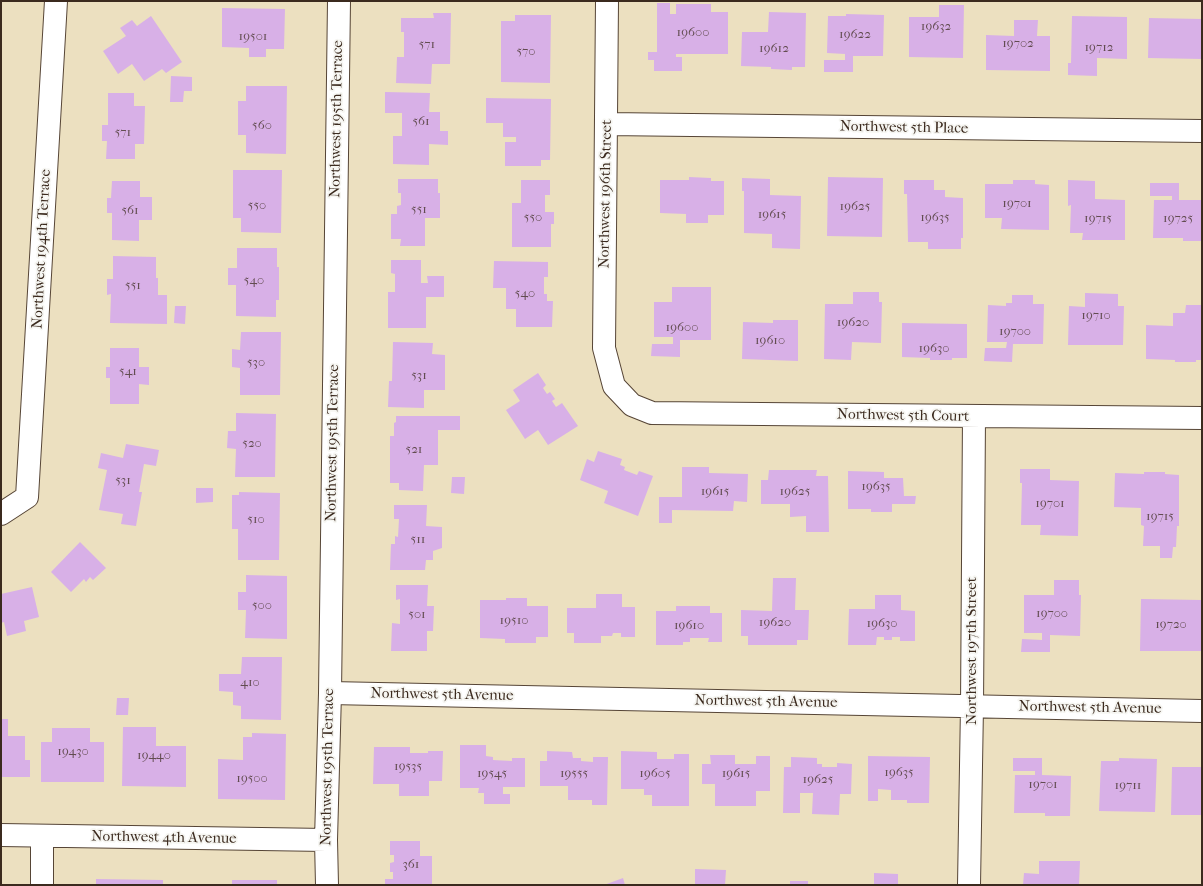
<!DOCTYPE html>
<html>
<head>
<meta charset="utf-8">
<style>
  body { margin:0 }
  #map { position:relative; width:1203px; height:886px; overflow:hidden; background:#ece0c0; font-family:"IM FELL French Canon",serif }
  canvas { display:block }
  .frame { position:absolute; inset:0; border:2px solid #3b2a1e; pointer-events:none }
</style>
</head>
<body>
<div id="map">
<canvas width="1203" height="886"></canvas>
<div class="frame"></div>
</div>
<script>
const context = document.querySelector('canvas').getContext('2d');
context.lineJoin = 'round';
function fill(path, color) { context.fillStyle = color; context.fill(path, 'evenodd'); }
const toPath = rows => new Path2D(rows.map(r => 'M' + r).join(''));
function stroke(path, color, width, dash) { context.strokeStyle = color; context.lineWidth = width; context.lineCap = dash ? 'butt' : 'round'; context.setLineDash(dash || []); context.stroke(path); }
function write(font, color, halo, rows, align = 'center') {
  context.font = font + ' "IM FELL French Canon",serif'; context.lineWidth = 3.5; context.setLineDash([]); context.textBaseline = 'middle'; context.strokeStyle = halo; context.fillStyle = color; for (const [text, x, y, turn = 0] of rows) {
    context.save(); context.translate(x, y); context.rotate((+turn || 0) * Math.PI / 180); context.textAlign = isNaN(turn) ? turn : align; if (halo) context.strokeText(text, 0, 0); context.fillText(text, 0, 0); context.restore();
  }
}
fill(toPath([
  [657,3,670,3,670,14,676,14,676,4,711,4,711,12,728,12,728,54,676,54,676,57,682,57,682,71,654,71,654,60,648,60,648,52,657,52],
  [939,5,964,5,963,58,909,57,909,17,939,17],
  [222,8,285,9,284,49,266,49,266,57,249,57,249,48,222,47],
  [769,12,806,13,805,67,792,67,792,70,771,69,771,67,741,66,742,32,768,32],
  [433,13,451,13,450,64,432,64,431,84,396,83,397,57,404,57,404,32,401,32,401,18,434,18],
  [846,14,884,15,883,56,853,56,853,72,824,72,824,60,845,60,845,54,827,53,828,16,846,16],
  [515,15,551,15,550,83,501,82,501,21,515,21],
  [151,16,182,62,166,73,162,69,144,81,132,64,118,74,103,51,126,36,120,28,132,20,137,26],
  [1072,16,1127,17,1127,59,1097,58,1097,76,1068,75,1068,63,1071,63],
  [1149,18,1202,19,1202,59,1148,58],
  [1014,20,1038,20,1037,36,1050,36,1050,71,986,70,986,35,1014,36],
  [171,76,192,77,192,91,184,91,183,102,170,102],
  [246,86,287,86,286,154,246,153,246,135,238,135,238,101,246,101],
  [385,92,430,93,429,112,440,112,440,131,448,131,448,145,429,144,429,165,393,164,393,136,402,136,402,113,385,113],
  [108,93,134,93,134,106,145,106,144,144,135,144,135,159,106,159,107,141,102,141,102,125,108,125],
  [486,98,551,99,550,160,541,160,541,166,505,166,505,142,516,142,516,137,503,137,503,123,486,123],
  [233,170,282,170,281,233,241,232,241,218,233,218],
  [689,177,711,178,711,181,724,181,724,215,708,215,708,223,686,223,686,214,660,213,660,180,689,180],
  [828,177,883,178,882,237,827,236],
  [742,178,770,179,770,195,801,196,800,249,772,248,772,234,744,233,744,191,742,191],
  [398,179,438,179,438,193,440,193,440,218,425,218,425,246,400,246,401,239,391,239,391,214,397,214,397,206,401,205,401,193,398,193],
  [521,180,550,180,550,195,545,195,545,212,554,212,554,224,551,224,551,247,512,247,512,203,521,203],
  [904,180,934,180,934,190,945,190,945,197,963,198,963,238,961,238,961,249,928,249,928,242,908,242,907,194,904,194],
  [1013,180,1035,180,1035,184,1049,185,1049,230,1001,229,1002,218,985,218,985,184,1013,184],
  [1068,180,1095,181,1095,199,1125,200,1125,240,1082,240,1083,233,1070,233,1071,205,1068,206],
  [112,181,140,181,140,197,152,197,152,220,139,220,139,241,112,240,112,213,107,213,107,198,111,198],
  [1150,183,1179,183,1179,200,1202,200,1202,241,1183,241,1183,238,1153,238,1154,200,1172,200,1172,196,1150,196],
  [237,248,277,248,277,267,279,267,279,300,276,300,276,317,236,316,236,285,228,285,228,268,237,268],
  [113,256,156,257,156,278,158,278,158,295,167,295,167,324,110,323,111,294,107,295,107,279,113,279],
  [391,260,421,260,421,283,428,283,427,276,444,276,444,297,426,297,426,328,388,328,388,292,395,292,395,274,391,273],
  [494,261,548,262,548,277,544,277,544,294,547,294,547,301,553,301,552,327,516,327,516,309,506,309,506,288,493,288],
  [672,287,711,287,711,340,680,340,680,357,651,356,652,344,673,344,673,337,654,337,654,302,672,302],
  [853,292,879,292,879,302,882,302,881,343,852,342,851,360,824,359,825,304,853,304],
  [1085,293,1118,294,1118,306,1124,306,1123,345,1068,345,1069,306,1085,307],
  [1012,295,1033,295,1033,304,1044,304,1043,344,1013,344,1012,362,984,361,985,348,1006,348,1007,342,987,342,988,305,1006,306,1006,303,1012,303],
  [1186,305,1202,305,1202,360,1196,360,1196,362,1175,362,1175,360,1146,359,1146,325,1173,326,1173,313,1185,313],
  [175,306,186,306,185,324,174,323],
  [773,320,798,320,798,361,742,359,743,322,773,323],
  [902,323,967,324,967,358,952,358,952,360,930,360,930,358,902,357],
  [241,332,281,332,280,395,240,395,240,368,232,367,232,349,240,350],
  [393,342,433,343,432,354,445,355,445,390,424,390,424,408,388,407,389,381,392,381],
  [110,348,139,348,139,367,149,367,149,385,139,384,139,404,110,404,110,378,106,378,106,367,110,367],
  [538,373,546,385,543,388,547,394,550,392,555,399,552,401,556,407,562,403,578,426,548,445,538,430,525,439,506,410,520,401,513,390],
  [236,413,276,414,275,477,235,477,236,449,227,448,228,431,236,431],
  [396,416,460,416,460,430,438,430,438,465,424,465,423,491,399,490,399,483,390,483,390,436,394,436,394,423,396,422],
  [126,444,159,450,156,466,144,464,139,492,142,492,136,526,121,524,123,514,99,510,107,470,98,468,101,453,123,458],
  [598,451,622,459,620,465,625,467,624,470,637,475,639,471,653,476,638,516,604,503,608,491,580,480,587,459,594,462],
  [682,467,709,467,709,473,748,474,747,502,734,501,733,511,672,510,672,523,659,523,659,497,682,497],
  [1020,469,1050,469,1050,480,1079,481,1078,536,1040,535,1041,525,1021,525,1022,483,1020,483],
  [769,470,817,470,816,476,828,476,829,532,806,532,806,516,790,517,790,504,761,504,761,480,768,480],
  [848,471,884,472,884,478,903,478,904,496,916,496,915,504,892,504,892,512,871,512,871,509,848,509],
  [1144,472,1165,472,1165,474,1179,475,1179,526,1177,526,1176,547,1173,547,1172,558,1160,558,1160,546,1143,546,1144,526,1141,525,1141,508,1114,507,1115,473,1144,474],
  [452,477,465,477,464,494,451,493],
  [196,488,213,488,213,502,196,503],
  [239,492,280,493,279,560,238,560,238,529,232,529,232,495,239,495],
  [394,505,427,505,426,526,442,527,442,548,433,551,433,560,426,560,425,570,390,570,391,544,395,544,395,536,398,537,399,519,394,519],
  [80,542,106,568,93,580,90,577,86,582,84,579,71,592,51,572],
  [246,575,287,576,287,639,245,638,246,610,238,610,238,592,246,592],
  [773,578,796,578,795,610,809,610,808,640,797,640,797,645,748,645,748,636,741,636,741,610,772,611],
  [1054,580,1079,580,1079,595,1081,595,1080,636,1050,635,1050,652,1021,652,1022,639,1042,640,1042,633,1024,633,1024,595,1054,595],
  [396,585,428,585,427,606,434,606,433,631,427,631,427,651,391,651,392,623,400,624,400,599,396,600],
  [32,587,39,617,24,621,26,631,7,636,4,622,1,623,1,594],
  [596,594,622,594,622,607,635,607,635,637,621,637,621,633,613,633,612,636,601,636,601,643,574,643,574,633,567,633,567,608,596,608],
  [875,595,901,595,901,610,915,611,915,641,900,641,900,637,892,637,892,640,884,640,884,637,877,637,876,645,848,645,849,609,875,609],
  [506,598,527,598,527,606,548,606,548,637,536,637,536,643,505,643,505,639,480,638,480,600,506,600],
  [1141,599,1202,600,1202,651,1140,651],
  [676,606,710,606,710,613,722,613,722,642,708,642,709,638,690,638,690,642,683,642,683,645,656,645,656,611,676,611],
  [242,657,282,657,281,720,241,719,241,706,233,705,233,692,219,691,219,674,241,674],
  [117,698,129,698,128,715,116,715],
  [1,719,8,719,8,736,25,736,25,760,30,760,30,777,1,777],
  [123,727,156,727,156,746,186,746,186,787,122,786],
  [52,728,90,728,90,742,104,742,104,782,41,782,41,742,52,742],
  [252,733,286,734,285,800,218,799,218,759,243,760,243,737,252,737],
  [460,745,486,745,486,756,493,757,493,760,512,761,512,758,525,758,525,787,503,787,503,794,510,794,510,804,484,804,484,793,478,793,479,788,460,788],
  [374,747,410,747,410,753,428,753,428,751,443,751,442,781,429,781,429,796,399,796,399,784,373,784],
  [547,751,572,752,573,758,581,758,581,761,593,762,593,757,608,757,607,805,592,805,592,800,568,800,568,786,540,786,540,761,547,761],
  [621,751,657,752,657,759,674,759,674,754,689,754,689,806,652,806,652,795,644,795,644,789,621,789],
  [710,755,735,755,735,764,756,764,756,756,770,756,770,791,756,791,756,806,715,806,715,784,702,784,702,764,711,764],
  [868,756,930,757,929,803,907,803,907,800,891,800,891,790,878,789,878,801,868,801],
  [791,757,817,758,817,764,822,764,822,767,837,767,837,763,852,764,851,794,840,794,839,815,812,814,813,793,800,793,800,813,783,813,784,767,791,767],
  [1013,758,1042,758,1042,775,1071,776,1070,816,1045,816,1045,813,1014,813,1015,775,1035,775,1035,771,1013,771],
  [1119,758,1157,759,1155,812,1099,811,1101,761,1119,761],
  [1172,767,1202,767,1202,815,1171,815],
  [390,841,420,841,420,856,432,856,432,885,385,885,385,879,393,879,393,872,390,872,390,863,394,862,394,855,390,855],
  [1039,861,1080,861,1079,885,1023,885,1024,873,1039,874],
  [695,869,726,870,725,885,695,885],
  [874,873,898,874,898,885,874,885],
  [623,878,625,885,604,885],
  [96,879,163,880,163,885,96,885],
  [232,880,277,880,277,885,232,885],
  [790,881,808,881,808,885,790,885]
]), '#d8b0e7');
const street = toPath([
  [607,1,604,348,614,386,632,405,652,413,1202,418],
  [607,124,1202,131],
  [1,514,27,497,56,1],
  [330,693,1202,711],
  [1,835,326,840],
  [42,885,42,836],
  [327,885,326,840,330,693,339,1],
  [969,885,972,706,974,416]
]);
stroke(street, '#564536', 24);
stroke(street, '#fff', 22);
write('13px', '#624c50', null, [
  ["19632",936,27],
  ["19600",693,33],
  ["19622",855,35],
  ["19501",253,37],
  ["19702",1018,44],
  ["571",427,45],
  ["19712",1099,48],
  ["19612",774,49],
  ["570",526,52],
  ["561",421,122],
  ["560",262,126],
  ["571",123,133],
  ["19701",1017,204],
  ["550",257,206],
  ["19625",855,207],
  ["551",419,210],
  ["561",130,211],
  ["19615",772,215],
  ["550",533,218],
  ["19635",935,218],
  ["19715",1098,219],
  ["19725",1178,219],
  ["540",254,281],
  ["551",133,286],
  ["540",525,294],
  ["19710",1096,316],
  ["19620",853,323],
  ["19600",682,328],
  ["19700",1015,332],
  ["19610",770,341],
  ["19630",934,349],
  ["530",256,363],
  ["541",128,372],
  ["531",419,376],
  ["520",252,444],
  ["521",414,450],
  ["531",123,481],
  ["19635",876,487],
  ["19615",715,492],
  ["19625",795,492],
  ["19701",1050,504],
  ["19715",1160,517],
  ["510",256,520],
  ["511",418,540],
  ["500",262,606],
  ["19700",1052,614],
  ["501",417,615],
  ["19510",514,621],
  ["19620",775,623],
  ["19630",882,624],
  ["19720",1171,625],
  ["19610",689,626],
  ["410",250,683],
  ["19430",73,752],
  ["19440",154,756],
  ["19535",408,767],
  ["19635",899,773],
  ["19545",492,774],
  ["19555",574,774],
  ["19605",655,774],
  ["19615",736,774],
  ["19500",252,779],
  ["19625",818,780],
  ["19701",1043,785],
  ["19711",1128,786],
  ["361",411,865]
]);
write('15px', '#3b2a1e', '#f6f6f2', [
  ["Northwest 195th Terrace",337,119,-89],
  ["Northwest 5th Place",904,128,1],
  ["Northwest 196th Street",606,194,-89],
  ["Northwest 194th Terrace",42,249,-87],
  ["Northwest 5th Court",903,416,1],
  ["Northwest 195th Terrace",333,443,-89],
  ["Northwest 197th Street",972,651,-90],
  ["Northwest 5th Avenue",442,695,1],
  ["Northwest 5th Avenue",766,702,1],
  ["Northwest 5th Avenue",1090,708,1],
  ["Northwest 195th Terrace",328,767,-89],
  ["Northwest 4th Avenue",164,838,1]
]);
</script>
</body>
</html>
